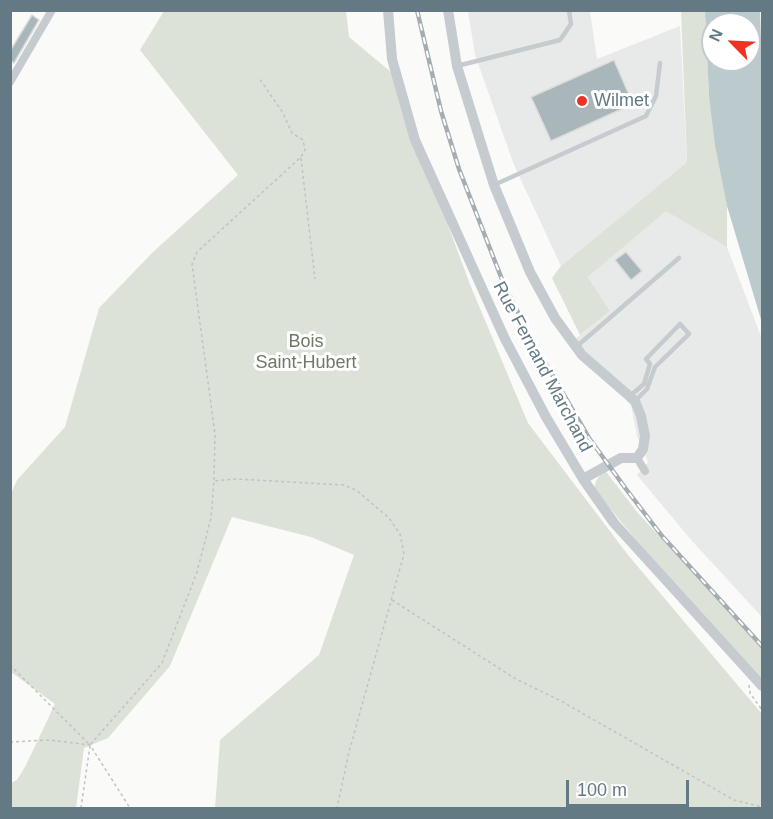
<!DOCTYPE html>
<html>
<head>
<meta charset="utf-8">
<style>
  body { margin:0 }
  #map { position:relative; width:773px; height:819px; overflow:hidden; background:#fafaf8; font-family:Arial,sans-serif }
  canvas { display:block }
  .frame { position:absolute; inset:0; border:12px solid #637a84; pointer-events:none }
  .north { position:absolute; left:701px; top:12px; width:60px; height:60px; box-sizing:border-box; background:#fff; border:2px solid #c1cace; border-radius:50%; rotate:294deg; font-size:16px; font-weight:700; line-height:24px; text-align:center; color:#637a84 }
  .north::after { content:''; display:block; margin:auto; width:21px; height:27px; background:#ec3325; clip-path:polygon(50% 0,100% 100%,50% 72%,0 100%) }
  .scale { position:absolute; left:566px; top:780px; width:123px; height:27px; box-sizing:border-box; border:3px solid #637a84; border-top:0; padding-left:8px; font-size:18px; line-height:21px; white-space:nowrap; color:#637a84; -webkit-text-stroke:4px #fff; paint-order:stroke }
</style>
</head>
<body>
<div id="map">
<canvas width="773" height="819"></canvas>
<div class="frame"></div>
<div class="north">N</div>
<div class="scale">100 m</div>
</div>
<script>
const context = document.querySelector('canvas').getContext('2d');
context.lineJoin = 'round';
function fill(path, color) { context.fillStyle = color; context.fill(path, 'evenodd'); }
const toPath = rows => new Path2D(rows.map(r => 'M' + r).join(''));
function stroke(path, color, width, dash) { context.strokeStyle = color; context.lineWidth = width; context.lineCap = dash ? 'butt' : 'round'; context.setLineDash(dash || []); context.stroke(path); }
function write(font, color, halo, rows, align = 'center') {
  context.font = font + ' Arial,sans-serif'; context.lineWidth = 6; context.setLineDash([]); context.textBaseline = 'middle'; context.strokeStyle = halo; context.fillStyle = color; for (const [text, x, y, turn = 0] of rows) {
    context.save(); context.translate(x, y); context.rotate((+turn || 0) * Math.PI / 180); context.textAlign = isNaN(turn) ? turn : align; if (halo) context.strokeText(text, 0, 0); context.fillText(text, 0, 0); context.restore();
  }
}
fill(toPath([
  [468,11,590,11,597,59,680,26,687,162,561,266,514,165,475,55],
  [666,210,727,247,762,339,762,617,692,541,637,475,648,462,637,436,631,406,575,339,610,311,588,277]
]), '#e8eae9');
fill(toPath([
  [164,11,346,11,349,37,391,72,471,287,528,423,628,555,762,714,762,808,215,808,220,740,319,655,354,555,311,537,232,517,170,666,108,738,84,748,76,808,11,808,11,783,17,780,26,765,55,704,11,672,10,496,17,480,65,427,99,308,153,252,238,175,140,50],
  [681,11,705,11,709,96,727,206,727,247,666,211,588,277,610,311,580,335,552,278,561,266,687,162],
  [604,469,637,512,762,648,762,681,670,581,594,489,596,481]
]), '#dde2d8');
fill(toPath([
  [705,11,760,11,762,71,762,323,727,206,715,145,709,96],
  [713,24,749,24,749,60,713,60]
]), '#bbcbcd');
const building = toPath([
  [32,15,39,20,14,63,10,61,10,51,32,15],
  [614,60,633,104,551,141,531,97,614,60],
  [626,252,642,271,631,280,615,260,626,252]
]);
fill(building, '#a9b6ba');
stroke(building, '#dcdcda', 1.5);
stroke(toPath([
  [301,158,315,279],
  [214,480,215,434,192,264,197,252,301,157,305,150,303,140,292,133,283,113,259,78],
  [392,600,516,679,561,701,734,800,762,807],
  [10,665,90,745,162,663,197,572,211,518,214,481,236,479,344,485,356,490,389,518,400,534,404,554,349,752,337,808],
  [749,685,750,693,762,710],
  [10,742,49,740,90,745,130,808],
  [81,808,90,746]
]), '#bfc3c5', 1.5, [3, 3]);
stroke(toPath([
  [457,66,560,40,571,24,569,10],
  [494,185,646,116,656,96,660,63],
  [576,347,679,258],
  [630,396,644,384,650,364,646,359,680,324,689,334,655,367,647,389,635,401]
]), '#c5cbce', 4.5);
stroke(toPath([
  [10,82,52,10],
  [637,458,645,471]
]), '#c5cbce', 8);
stroke(toPath([
  [388,10,392,59,415,140,505,339,546,417,583,479,614,523,762,686],
  [448,10,457,66,479,137,494,185,530,272,555,318,582,355,635,401,641,416,645,436,643,449,637,458,621,458,583,479]
]), '#c5cbce', 10);
const rail = toPath([
  [417,10,441,111,459,169,503,282,529,335,589,438,626,489,662,536,762,646]
]);
stroke(rail, '#a4aeb2', 4.5);
stroke(rail, '#fff', 2, [7]);
for (const [x, y, r, color] of [
  [582,101,6,"#ec3325"]
]) { const dot = new Path2D(); dot.arc(x, y, r, 0, 2 * Math.PI); context.fillStyle = color; context.fill(dot); stroke(dot, '#fff', 2); }
write('18px', '#637a84', '#fff', [
  ["Wilmet",594,101]
], 'left');
write('18px', '#6b7b63', '#fff', [
  ["Bois",306,342],
  ["Saint-Hubert",306,363]
]);
write('18px', '#637a84', '#fff', [
  ["Rue Fernand Marchand",542,367,62]
]);
</script>
</body>
</html>
